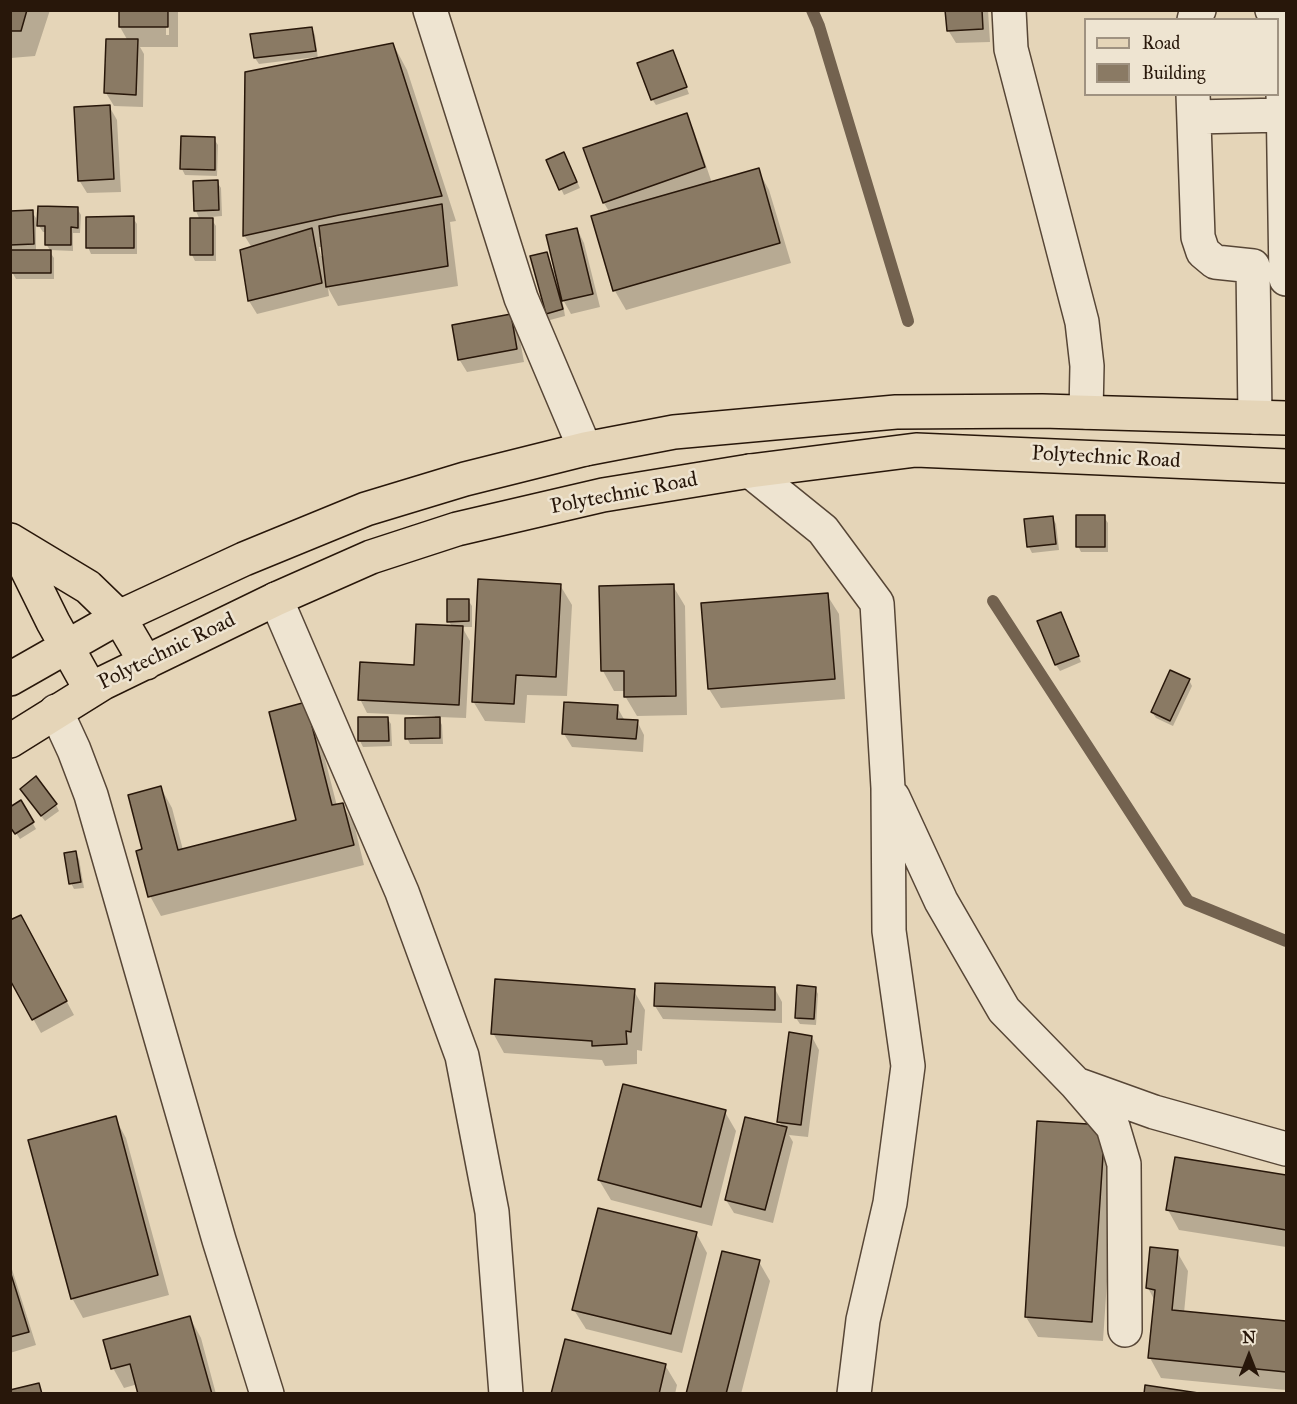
<!DOCTYPE html>
<html>
<head>
<meta charset="utf-8">
<style>
  body { margin:0 }
  #map { position:relative; width:1297px; height:1404px; overflow:hidden; background:#e5d5b8; font-family:"IM FELL Great Primer",serif }
  canvas { display:block }
  .frame { position:absolute; inset:0; border:12px solid #28170a; pointer-events:none }
  .legend { position:absolute; left:1084px; top:18px; width:195px; height:78px; box-sizing:border-box; background:#eee4d1; border:2px solid #9f9281; margin:0; padding:8px 10px; list-style:none; font-size:18px; color:#28170a }
  .legend li { display:flex; align-items:center; gap:12px; height:30px }
  .legend b { width:30px; border:2px solid #9f9281 }
  .north { position:absolute; left:1219px; top:1326px; width:60px; height:60px; -webkit-text-stroke:4px #eee4d1; paint-order:stroke; rotate:0deg; font-size:16px; font-weight:700; line-height:24px; text-align:center; color:#28170a }
  .north::after { content:''; display:block; margin:auto; width:21px; height:27px; background:#28170a; clip-path:polygon(50% 0,100% 100%,50% 72%,0 100%) }
</style>
</head>
<body>
<div id="map">
<canvas width="1297" height="1404"></canvas>
<div class="frame"></div>
<ul class="legend">
<li><b style="height:8px;background:#e5d5b8"></b>Road</li>
<li><b style="height:16px;background:#8a7a64"></b>Building</li>
</ul>
<div class="north">N</div>
</div>
<script>
const context = document.querySelector('canvas').getContext('2d');
context.lineJoin = 'round';
function fill(path, color) { context.fillStyle = color; context.fill(path, 'evenodd'); }
const toPath = rows => new Path2D(rows.map(r => 'M' + r).join(''));
function stroke(path, color, width, dash) { context.strokeStyle = color; context.lineWidth = width; context.lineCap = dash ? 'butt' : 'round'; context.setLineDash(dash || []); context.stroke(path); }
function write(font, color, halo, rows, align = 'center') {
  context.font = font + ' "IM FELL Great Primer",serif'; context.lineWidth = 5; context.setLineDash([]); context.textBaseline = 'middle'; context.strokeStyle = halo; context.fillStyle = color; for (const [text, x, y, turn = 0] of rows) {
    context.save(); context.translate(x, y); context.rotate((+turn || 0) * Math.PI / 180); context.textAlign = isNaN(turn) ? turn : align; if (halo) context.strokeText(text, 0, 0); context.fillText(text, 0, 0); context.restore();
  }
}
fill(toPath([
  [10,10,50,10,35,56,11,58,10,62],
  [120,10,166,10,166,35,169,35,169,10,178,10,178,47,140,47,144,54,143,107,114,106,106,93,128,41,120,27],
  [947,10,988,10,990,42,956,43,948,30],
  [312,28,315,35,318,59,393,44,407,70,456,221,450,222,458,286,338,306,328,288,329,296,257,314,249,301,252,248,244,235,317,59,316,57,259,64,255,58],
  [319,247,323,247,324,256,321,256],
  [673,52,689,94,656,105,652,99],
  [109,106,117,120,121,192,87,193,79,180],
  [686,115,693,128,712,183,758,170,769,190,791,263,626,310,615,291,610,213,604,203],
  [214,139,218,145,217,176,185,175,182,169],
  [567,160,580,188,564,195,548,161],
  [194,182,217,182,221,188,222,216,199,218,196,211],
  [40,207,77,208,81,215,80,233,73,233,73,251,50,250,46,244,46,232,43,232,39,226],
  [10,212,32,212,36,218,36,252,50,252,54,258,54,279,16,279,12,272],
  [133,218,137,224,137,254,91,254,88,247],
  [212,220,216,226,216,261,195,261,192,255],
  [577,229,584,243,600,307,571,314,562,298,565,316,550,320,547,314,532,257,547,253,553,270,556,270],
  [510,316,518,329,524,362,467,372,459,359],
  [1052,517,1056,524,1059,550,1032,553,1029,547],
  [1104,517,1108,523,1108,552,1081,552,1078,546],
  [560,585,572,605,567,696,527,695,525,723,485,721,473,701],
  [673,586,685,606,687,715,637,716,625,696,625,691,614,691,603,671,601,588],
  [827,595,839,614,845,699,721,708,709,689],
  [468,600,472,606,472,627,462,627,470,641,466,718,438,717,442,725,443,744,410,744,407,738,435,719,435,716,367,713,360,699,415,667,452,627,449,621],
  [1064,620,1081,662,1060,671,1056,665],
  [1189,680,1192,686,1173,726,1156,718,1152,712],
  [617,707,625,721,637,721,644,735,643,752,572,747,564,734],
  [270,713,316,724,337,806,342,804,354,824,364,865,161,916,150,896,144,850,161,788,172,808,183,850,298,821],
  [387,718,391,724,392,746,363,747,360,741],
  [25,795,56,805,59,811,45,821],
  [21,802,36,829,20,839,10,824],
  [75,853,79,859,84,888,74,889,71,883],
  [28,930,74,1015,41,1033,10,977],
  [815,988,818,994,816,1025,800,1024,796,1018],
  [775,989,782,1002,782,1023,663,1019,655,1006],
  [634,991,645,1010,642,1051,637,1050,637,1064,605,1066,602,1060,504,1053,493,1033],
  [812,1037,819,1050,808,1137,789,1135,793,1142,773,1223,734,1213,726,1200,783,1128,779,1121],
  [725,1112,736,1131,712,1226,611,1200,599,1180],
  [115,1118,126,1138,169,1295,83,1318,72,1298],
  [1038,1122,1116,1147,1103,1341,1038,1337,1026,1317],
  [1176,1158,1286,1176,1286,1247,1179,1230,1168,1210],
  [696,1233,707,1253,682,1353,586,1329,574,1310],
  [1177,1252,1188,1271,1184,1313,1286,1323,1286,1390,1161,1378,1150,1358,1155,1301,1148,1288],
  [759,1262,770,1281,741,1394,688,1394],
  [10,1263,36,1345,10,1353],
  [190,1318,201,1338,216,1394,140,1394,138,1384,124,1388,113,1368],
  [665,1365,677,1385,675,1394,553,1394]
]), '#0003');
stroke(toPath([
  [812,10,819,26,908,321],
  [993,601,1188,901,1286,941]
]), '#73624f', 12);
const building = toPath([
  [10,10,27,10,21,31,10,31,10,10],
  [119,10,168,10,168,27,119,27,119,10],
  [945,10,982,10,983,29,947,31,945,10],
  [312,27,316,51,254,58,250,34,312,27],
  [106,39,138,39,136,95,104,93,106,39],
  [393,43,442,196,339,215,243,236,245,72,393,43],
  [673,50,687,87,651,100,637,63,673,50],
  [110,105,114,179,78,181,74,107,110,105],
  [687,113,705,167,603,203,583,148,687,113],
  [181,136,215,137,215,170,180,169,181,136],
  [564,152,577,182,559,190,546,160,564,152],
  [759,168,780,243,613,291,591,216,759,168],
  [218,180,219,210,194,211,193,181,218,180],
  [442,204,448,266,326,287,319,226,442,204],
  [38,206,78,207,78,228,71,227,71,245,45,245,45,226,37,226,38,206],
  [33,210,34,244,10,245,10,211,33,210],
  [134,216,134,248,86,248,86,217,134,216],
  [190,218,213,218,213,255,190,255,190,218],
  [312,228,322,283,248,301,240,250,312,228],
  [577,228,593,294,562,301,546,235,577,228],
  [10,250,51,250,51,273,10,273,10,250],
  [547,252,563,309,546,314,530,256,547,252],
  [511,314,517,349,458,360,452,325,511,314],
  [1076,515,1105,515,1105,547,1076,547,1076,515],
  [1053,516,1056,544,1027,547,1024,519,1053,516],
  [478,579,561,584,556,677,516,675,514,704,472,702,478,579],
  [674,584,676,696,624,697,624,671,601,671,599,586,674,584],
  [828,593,835,679,708,689,701,603,828,593],
  [447,599,469,599,469,621,447,622,447,599],
  [1061,612,1079,656,1055,665,1037,621,1061,612],
  [416,624,463,626,459,705,358,700,360,662,414,665,416,624],
  [1170,670,1190,679,1170,721,1151,712,1170,670],
  [306,702,332,805,343,803,354,845,148,897,136,851,142,849,128,795,161,786,178,850,296,820,269,712,306,702],
  [564,702,618,705,617,719,638,720,636,739,562,734,564,702],
  [358,717,388,717,389,741,358,741,358,717],
  [440,717,440,738,405,739,405,718,440,717],
  [36,776,57,804,41,816,20,789,36,776],
  [21,800,34,822,15,834,10,827,10,807,21,800],
  [76,851,81,882,69,884,64,853,76,851],
  [21,915,67,1001,32,1020,10,980,10,920,21,915],
  [495,979,635,989,631,1032,626,1031,627,1044,592,1046,592,1041,491,1034,495,979],
  [655,983,775,987,775,1010,654,1006,655,983],
  [797,985,816,987,814,1019,795,1018,797,985],
  [789,1032,812,1036,801,1125,777,1122,789,1032],
  [623,1084,726,1110,701,1207,598,1180,623,1084],
  [116,1116,158,1275,71,1299,28,1140,116,1116],
  [745,1117,787,1127,765,1210,725,1200,745,1117],
  [1037,1121,1105,1125,1092,1322,1025,1317,1037,1121],
  [1175,1157,1286,1175,1286,1230,1166,1210,1175,1157],
  [598,1208,697,1232,671,1334,572,1310,598,1208],
  [1150,1247,1178,1250,1172,1310,1286,1321,1286,1372,1148,1358,1155,1290,1146,1288,1150,1247],
  [722,1251,760,1260,726,1394,686,1394,722,1251],
  [10,1271,29,1332,10,1337,10,1271],
  [190,1316,212,1394,138,1394,130,1364,111,1369,103,1340,190,1316],
  [565,1339,666,1364,659,1394,551,1394,565,1339],
  [39,1383,42,1394,10,1394,10,1390,39,1383],
  [1145,1385,1205,1394,1144,1394,1145,1385]
]);
fill(building, '#8a7a64');
stroke(building, '#28170a', 1.5);
const minor = toPath([
  [430,10,521,298,585,449],
  [1009,10,1011,49,1082,322,1087,366,1086,412],
  [1272,10,1275,12,1282,29,1286,279],
  [1194,20,1196,12,1199,10],
  [1193,94,1198,237,1203,252,1215,262,1253,266,1255,417],
  [1194,117,1284,115],
  [750,471,823,530,877,603,888,788,889,931,908,1066,890,1203,863,1320,854,1394],
  [276,599,402,892,462,1056,492,1212,506,1394],
  [56,711,74,750,91,795,219,1240,267,1394],
  [893,797,941,901,1004,1010,1076,1084,1113,1127,1124,1164,1125,1330],
  [1076,1084,1154,1112,1286,1149]
]);
const major = toPath([
  [10,540,88,587,119,617,146,663],
  [15,545,53,622,91,690],
  [10,679,119,617,244,559,366,509,465,479,585,449,674,432,896,412,1042,411,1286,418],
  [10,741,103,683,276,599,371,557,457,529,603,495,750,471,916,450,1286,466]
]);
stroke(minor, '#574636', 36);
stroke(major, '#28170a', 36);
stroke(minor, '#eee4d1', 33);
stroke(major, '#e5d5b8', 33);
write('21px', '#28170a', '#eee4d1', [
  ["Polytechnic Road",1106,458,3],
  ["Polytechnic Road",624,494,-11],
  ["Polytechnic Road",167,652,-26]
]);
</script>
</body>
</html>
